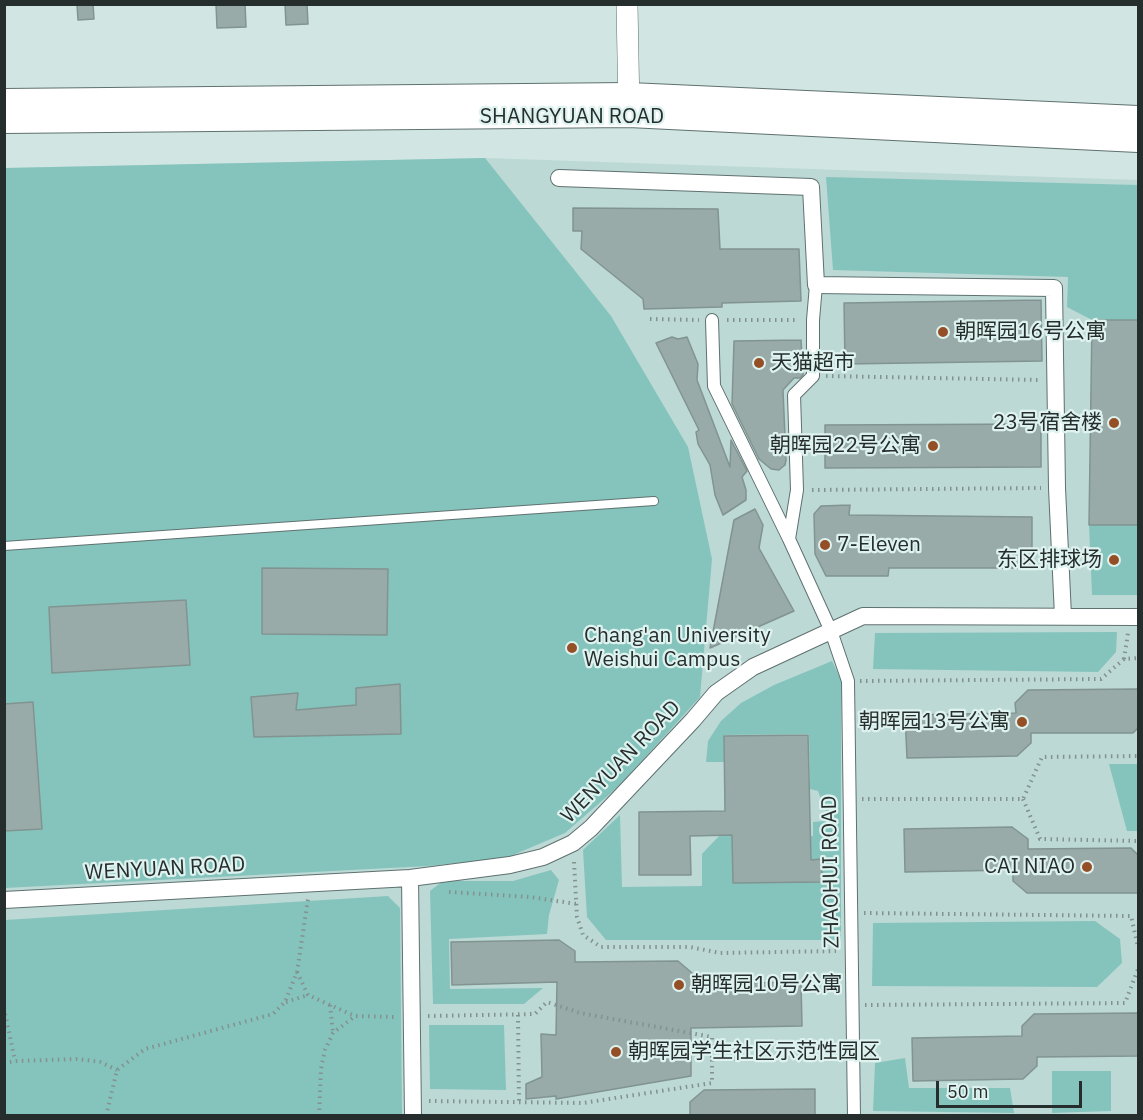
<!DOCTYPE html>
<html>
<head>
<meta charset="utf-8">
<style>
  body { margin:0 }
  #map { position:relative; width:1143px; height:1120px; overflow:hidden; background:#d1e5e2; font-family:"IBM Plex Sans",sans-serif }
  canvas { display:block }
  .frame { position:absolute; inset:0; border:6px solid #262e2d; pointer-events:none }
  .scale { position:absolute; left:936px; top:1081px; width:146px; height:27px; box-sizing:border-box; border:3px solid #262e2d; border-top:0; padding-left:8px; font-size:18px; line-height:21px; white-space:nowrap; color:#262e2d; -webkit-text-stroke:4px #def2ef; paint-order:stroke }
</style>
</head>
<body>
<div id="map">
<canvas width="1143" height="1120"></canvas>
<div class="frame"></div>
<div class="scale">50 m</div>
</div>
<script>
const context = document.querySelector('canvas').getContext('2d');
context.lineJoin = 'round';
function fill(path, color) { context.fillStyle = color; context.fill(path, 'evenodd'); }
const toPath = rows => new Path2D(rows.map(r => 'M' + r).join(''));
function stroke(path, color, width, dash) { context.strokeStyle = color; context.lineWidth = width; context.lineCap = dash ? 'butt' : 'round'; context.setLineDash(dash || []); context.stroke(path); }
function write(font, color, halo, rows, align = 'center') {
  context.font = font + ' "IBM Plex Sans","Noto Sans SC",sans-serif'; context.lineWidth = 4.5; context.setLineDash([]); context.textBaseline = 'middle'; context.strokeStyle = halo; context.fillStyle = color; for (const [text, x, y, turn = 0] of rows) {
    context.save(); context.translate(x, y); context.rotate((+turn || 0) * Math.PI / 180); context.textAlign = isNaN(turn) ? turn : align; if (halo) context.strokeText(text, 0, 0); context.fillText(text, 0, 0); context.restore();
  }
}
fill(toPath([
  [485,158,1138,180,1138,1115,5,1115,4,168]
]), '#bcd9d5');
fill(toPath([
  [485,158,611,316,688,447,712,559,700,697,619,786,565,833,506,858,428,866,5,888,5,168],
  [826,177,1138,185,1138,320,1092,320,1067,307,1068,277,833,270],
  [1089,525,1138,525,1138,595,1092,595],
  [1117,632,1116,652,1098,672,873,669,875,633],
  [832,661,841,680,841,940,606,940,587,917,583,850,620,815,622,887,702,886,702,854,720,835,813,836,813,822,826,821,827,814,818,791,810,789,809,734,724,735,724,762,706,762,708,741,721,721,741,703,774,685],
  [1109,764,1138,764,1138,831,1127,831],
  [551,870,559,880,549,915,547,934,449,939,450,989,543,988,524,1004,433,1004,430,891,443,881,513,881],
  [388,896,400,908,402,1115,5,1115,5,920],
  [1095,921,1120,939,1122,963,1097,987,872,986,873,923],
  [429,1025,504,1025,506,1090,430,1089],
  [905,1058,909,1088,1010,1088,1014,1113,873,1111,875,1063],
  [1052,1071,1111,1071,1111,1111,1052,1113]
]), '#85c4bc');
const building = toPath([
  [77,4,93,4,94,19,78,20,77,4],
  [216,4,245,4,246,27,217,28,216,4],
  [285,4,307,4,308,24,286,25,285,4],
  [573,208,718,209,720,249,799,249,801,301,722,303,722,307,644,309,643,299,581,249,582,231,573,231,573,208],
  [1041,300,1042,361,845,364,844,303,1041,300],
  [1092,320,1138,320,1138,525,1089,525,1092,320],
  [672,337,678,339,687,337,698,364,697,380,730,467,731,440,747,471,742,477,746,490,746,500,723,515,715,495,710,465,698,444,696,432,699,430,656,343,672,337],
  [801,340,803,375,800,378,794,378,783,390,786,460,785,465,779,470,771,469,759,459,732,404,734,341,801,340],
  [1041,424,1041,467,825,468,825,425,1041,424],
  [850,505,849,515,1032,517,1032,568,889,568,888,576,826,576,815,554,814,514,821,506,850,505],
  [755,509,763,525,759,548,794,611,710,648,734,520,755,509],
  [262,568,388,569,387,635,262,634,262,568],
  [186,600,190,665,52,673,49,607,186,600],
  [400,684,401,734,254,737,251,697,298,693,296,710,356,705,356,688,400,684],
  [1138,689,1138,728,1133,733,1031,733,1031,743,1017,756,907,758,905,715,1016,713,1015,703,1028,690,1138,689],
  [33,702,42,829,4,831,4,704,33,702],
  [808,735,811,860,822,859,822,882,733,883,732,835,690,836,691,875,639,875,639,812,725,811,724,736,808,735],
  [1012,827,1028,839,1028,849,1131,848,1138,855,1138,893,1027,893,1013,881,1013,870,905,872,904,829,1012,827],
  [559,940,575,951,575,962,678,961,692,973,692,984,801,982,802,1026,691,1028,691,1076,556,1099,556,1096,526,1099,526,1084,542,1077,541,1034,556,1035,557,982,452,985,451,942,559,940],
  [1138,1013,1138,1056,1037,1057,1037,1066,1023,1079,913,1081,912,1038,1022,1036,1022,1026,1034,1014,1138,1013],
  [815,1089,815,1116,690,1116,690,1102,704,1090,815,1089]
]);
fill(building, '#98aba8');
stroke(building, '#819491', 1.5);
const service = toPath([
  [4,546,654,501]
]);
const pedestrian = toPath([
  [712,320,714,386,789,539,831,631,848,681,854,1116],
  [789,539,797,490,794,395,813,376,813,320,816,285]
]);
const minor = toPath([
  [559,178,811,187,816,285,1054,288,1057,488,1063,616],
  [410,878,413,1116],
  [4,900,410,878,510,865,543,857,573,843,591,828,693,720,716,693,753,667,863,616,1138,617]
]);
const tertiary = toPath([
  [627,4,629,111]
]);
const secondary = toPath([
  [4,101,629,95,1138,118],
  [4,121,629,115,1138,140]
]);
stroke(service, '#5f716f', 10);
stroke(pedestrian, '#5f716f', 14);
stroke(minor, '#5f716f', 18);
stroke(tertiary, '#5f716f', 22);
stroke(secondary, '#5f716f', 26);
stroke(toPath([
  [650,319,699,320],
  [727,320,798,320],
  [826,376,1040,380],
  [812,490,1041,488],
  [1124,659,1128,633],
  [860,681,1101,679,1124,659,1138,658],
  [862,799,1023,799,1042,757,1138,756],
  [1023,799,1040,839,1138,841],
  [574,862,577,917,583,935,601,947,690,947,720,953,836,951],
  [449,892,530,897,577,904],
  [864,913,1131,916,1138,947],
  [297,972,308,995,330,1005,355,1016,397,1017],
  [286,1002,308,995],
  [330,1005,333,1032],
  [865,1005,1125,1003,1138,969],
  [4,1008,15,1061],
  [518,1015,519,1104],
  [428,1016,535,1014,547,1002,580,1013,712,1037,712,1059,839,1057],
  [4,1063,15,1061,78,1059,100,1062,117,1070],
  [429,1101,583,1103,712,1083,712,1059],
  [106,1116,117,1070,145,1049,273,1014,285,1002,297,972,308,899],
  [319,1116,321,1069,325,1050,333,1033,355,1016]
]), '#83918f', 4, [1.5, 4.5]);
stroke(service, '#fff', 8);
stroke(pedestrian, '#fff', 12);
stroke(minor, '#fff', 16);
stroke(tertiary, '#fff', 21);
stroke(secondary, '#fff', 24);
for (const [x, y, r, color] of [
  [943,332,6,"#954f26"],
  [759,363,6,"#954f26"],
  [1114,423,6,"#954f26"],
  [933,446,6,"#954f26"],
  [825,545,6,"#954f26"],
  [1114,560,6,"#954f26"],
  [572,648,6,"#954f26"],
  [1022,722,6,"#954f26"],
  [1087,867,6,"#954f26"],
  [679,985,6,"#954f26"],
  [616,1052,6,"#954f26"]
]) { const dot = new Path2D(); dot.arc(x, y, r, 0, 2 * Math.PI); context.fillStyle = color; context.fill(dot); stroke(dot, '#def2ef', 2); }
write('21px', '#262e2d', '#def2ef', [
  ["SHANGYUAN ROAD",572,117],
  ["WENYUAN ROAD",621,762,-46],
  ["WENYUAN ROAD",165,869,-3],
  ["ZHAOHUI ROAD",831,872,-91]
]);
write('21px', '#262e2d', '#def2ef', [
  ["朝晖园16号公寓",955,332],
  ["天猫超市",771,363],
  ["23号宿舍楼",1102,423,"right"],
  ["朝晖园22号公寓",921,446,"right"],
  ["7-Eleven",837,545],
  ["东区排球场",1102,560,"right"],
  ["Chang'an University",584,636],
  ["Weishui Campus",584,660],
  ["朝晖园13号公寓",1010,722,"right"],
  ["CAI NIAO",1075,867,"right"],
  ["朝晖园10号公寓",691,985],
  ["朝晖园学生社区示范性园区",628,1052]
], 'left');
</script>
</body>
</html>
